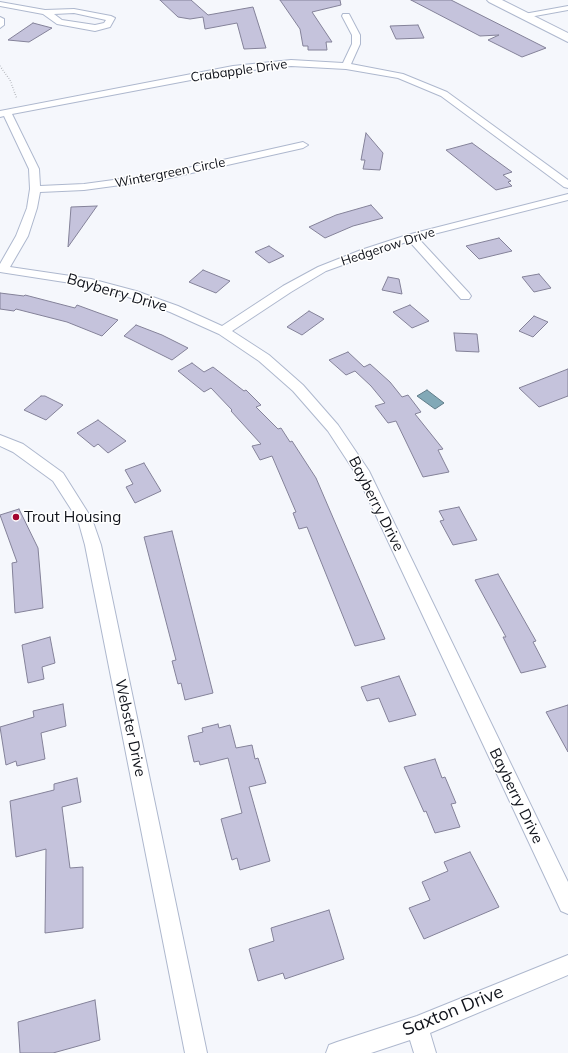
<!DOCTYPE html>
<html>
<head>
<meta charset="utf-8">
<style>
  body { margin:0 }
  canvas { display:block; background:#f5f7fc }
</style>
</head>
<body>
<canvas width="568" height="1053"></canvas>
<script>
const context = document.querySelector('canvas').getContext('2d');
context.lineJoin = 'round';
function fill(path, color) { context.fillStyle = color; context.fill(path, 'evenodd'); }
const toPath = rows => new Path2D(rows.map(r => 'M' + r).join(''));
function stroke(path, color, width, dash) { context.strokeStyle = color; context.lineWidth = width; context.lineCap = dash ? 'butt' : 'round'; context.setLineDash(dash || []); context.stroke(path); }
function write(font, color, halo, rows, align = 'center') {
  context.font = font + ' Mulish,sans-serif'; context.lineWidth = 3; context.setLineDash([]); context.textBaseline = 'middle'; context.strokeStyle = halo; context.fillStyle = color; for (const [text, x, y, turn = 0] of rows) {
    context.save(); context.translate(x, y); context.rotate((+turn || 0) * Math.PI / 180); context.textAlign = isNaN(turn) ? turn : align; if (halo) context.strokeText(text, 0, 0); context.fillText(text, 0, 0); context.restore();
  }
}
const water = toPath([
  [427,390,444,403,435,409,417,396,427,390]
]);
fill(water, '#82a9b7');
stroke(water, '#607c88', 1);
const building = toPath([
  [160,0,191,0,208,15,253,7,266,48,244,49,237,23,205,29,203,17,190,19,178,17,160,0],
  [280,0,340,0,341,5,312,12,332,42,326,42,327,50,308,50,308,46,303,46,300,29,280,0],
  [411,0,451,0,546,48,522,57,488,40,499,35,480,36,411,0],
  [33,23,52,28,29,42,8,40,33,23],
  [418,25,424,38,396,39,390,26,418,25],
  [366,133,383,153,380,170,363,169,365,160,361,160,366,133],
  [472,143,512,172,503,175,511,181,508,182,512,186,496,190,446,150,472,143],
  [371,205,383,218,353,226,325,238,309,227,336,215,371,205],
  [97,206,68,247,71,207,97,206],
  [499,238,512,251,479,259,466,246,499,238],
  [269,246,284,256,269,263,255,252,269,246],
  [203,270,230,281,216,293,189,282,203,270],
  [539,274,551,288,534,292,522,277,539,274],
  [388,277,399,279,402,294,382,290,388,277],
  [0,293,24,296,25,295,75,308,77,305,118,320,102,336,67,322,16,309,14,311,0,309,0,293],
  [410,305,429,321,412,328,393,312,410,305],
  [309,311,324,319,302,335,287,327,309,311],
  [534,316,548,322,533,337,519,331,534,316],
  [136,325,162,335,188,348,172,360,124,336,136,325],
  [454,333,477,334,479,352,456,351,454,333],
  [348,352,364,367,370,364,390,382,402,397,408,395,421,412,415,414,443,449,438,450,449,472,423,477,396,421,388,423,375,406,385,403,371,386,355,371,346,375,329,360,348,352],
  [192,363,204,372,213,367,244,391,246,390,261,405,256,407,278,429,281,428,290,442,292,441,316,478,385,639,355,646,307,527,299,529,293,513,296,512,272,456,260,460,252,446,261,444,231,411,232,410,211,388,204,392,178,371,192,363],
  [568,369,568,396,539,407,519,388,568,369],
  [41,396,45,396,63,405,46,420,24,410,41,396],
  [98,420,126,441,108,453,98,444,94,447,77,433,98,420],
  [144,463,161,491,135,503,126,487,133,484,125,470,144,463],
  [459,507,477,540,453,545,440,521,444,520,439,511,459,507],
  [19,509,38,548,43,608,15,613,12,563,17,562,0,515,19,509],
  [172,531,213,693,185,700,181,683,178,684,172,661,176,660,144,537,172,531],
  [498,574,536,641,533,642,546,667,521,673,503,637,506,637,475,580,498,574],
  [50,637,55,663,42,667,44,679,28,683,22,645,50,637],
  [399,676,416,715,389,722,379,698,367,701,361,687,399,676],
  [63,704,66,726,41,733,45,759,17,766,16,761,6,765,0,727,34,717,33,711,63,704],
  [568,705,568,752,546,712,568,705],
  [218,724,219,728,230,725,236,748,252,745,255,759,258,758,266,783,249,787,270,861,240,870,237,858,232,860,221,819,242,813,228,758,200,765,199,761,194,762,188,736,203,732,202,728,218,724],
  [435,759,442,778,445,777,456,803,451,804,460,827,435,833,426,811,424,812,404,767,435,759],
  [77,778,81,802,62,807,70,868,83,867,83,928,45,933,46,849,16,857,10,801,54,790,54,784,77,778],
  [470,852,499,907,424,939,409,908,430,900,422,882,448,871,444,862,470,852],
  [329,910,344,959,285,979,283,973,258,981,249,949,274,941,271,928,329,910],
  [95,1000,100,1040,53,1053,20,1053,18,1022,95,1000]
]);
fill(building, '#c5c3dc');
stroke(building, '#848299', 1);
const minor = toPath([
  [0,2,45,10,74,9,111,16,115,18,110,27,95,31,57,24,43,14,0,6,0,2],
  [74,13,106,20,104,23,95,25,62,20,54,14,74,13],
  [568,6,568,10,524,18,520,16,524,14,568,6],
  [343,14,349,14,360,35,360,44,351,64,403,74,447,92,568,180,568,188,564,187,441,96,398,78,346,69,291,66,233,72,12,114,39,169,40,186,84,184,165,173,303,142,308,145,303,148,165,179,84,190,40,192,37,208,28,236,10,267,91,279,136,291,178,306,222,326,283,286,318,267,361,250,407,235,568,194,568,200,418,238,469,293,471,296,469,299,461,299,409,241,326,271,291,292,232,331,269,355,303,385,338,425,369,471,568,882,568,914,561,911,358,477,328,431,293,391,259,361,219,334,170,312,128,297,90,286,0,272,0,264,16,236,27,208,30,189,29,169,4,116,0,117,0,111,233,66,291,60,343,63,352,44,352,35,342,16,343,14],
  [0,17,4,19,4,25,0,28,0,17],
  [0,435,23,444,63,473,92,519,101,545,207,1053,185,1053,85,545,78,520,53,481,13,452,0,446,0,435],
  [568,955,568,975,430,1033,436,1053,414,1053,410,1040,371,1053,326,1053,329,1045,337,1042,417,1016,568,955]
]);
const secondary = toPath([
  [487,0,502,0,568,33,568,42,489,2,487,0]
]);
stroke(minor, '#aeb8ce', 2);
stroke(secondary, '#aeb8ce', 2);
stroke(toPath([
  [0,66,10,80,17,99]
]), '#96999f', 1.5, [0.5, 2]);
fill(minor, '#fff');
fill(secondary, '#fff');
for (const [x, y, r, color] of [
  [16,517,4,"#a3042f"]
]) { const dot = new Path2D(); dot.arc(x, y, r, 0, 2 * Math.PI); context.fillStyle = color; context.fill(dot); stroke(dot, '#fff', 1.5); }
write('13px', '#10131b', '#fff', [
  ["Crabapple Drive",239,71,-8],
  ["Wintergreen Circle",170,173,-11],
  ["Hedgerow Drive",388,247,-18]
]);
write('15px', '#10131b', '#fff', [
  ["Bayberry Drive",117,293,16],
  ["Bayberry Drive",376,504,63],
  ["Webster Drive",130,728,78],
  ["Bayberry Drive",516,796,64]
]);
write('15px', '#10131b', '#fff', [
  ["Trout Housing",24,517]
], 'left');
write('18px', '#10131b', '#fff', [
  ["Saxton Drive",453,1011,-22]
]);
</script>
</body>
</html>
